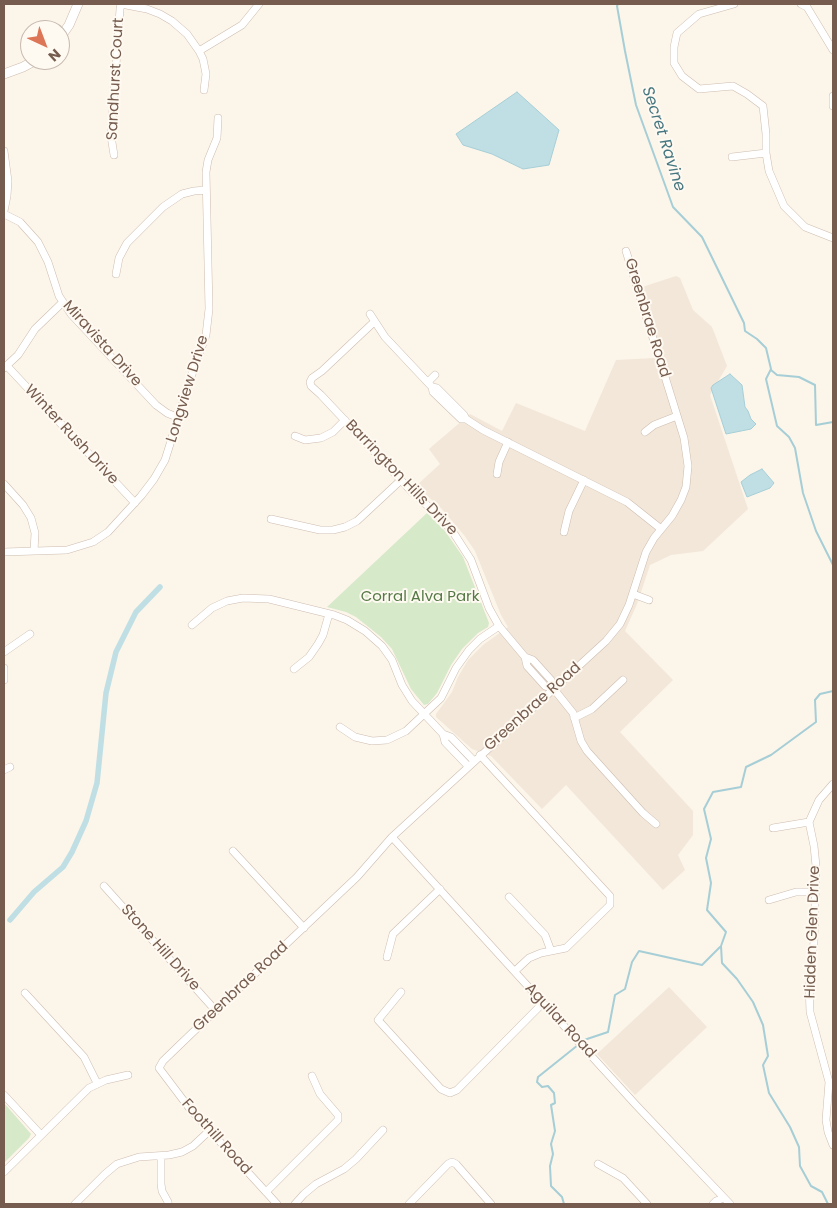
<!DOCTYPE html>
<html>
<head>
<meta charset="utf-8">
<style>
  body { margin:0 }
  #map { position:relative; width:837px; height:1208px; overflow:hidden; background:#fcf5ea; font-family:Poppins,sans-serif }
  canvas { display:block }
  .frame { position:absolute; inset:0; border:5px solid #755c4e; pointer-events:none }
  .north { position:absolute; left:20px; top:20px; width:50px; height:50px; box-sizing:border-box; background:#fef9f1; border:1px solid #c7bab0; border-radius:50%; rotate:137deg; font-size:14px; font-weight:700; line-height:20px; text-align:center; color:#755c4e }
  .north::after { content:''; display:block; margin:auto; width:18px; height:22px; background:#dd7557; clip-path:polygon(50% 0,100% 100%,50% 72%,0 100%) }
</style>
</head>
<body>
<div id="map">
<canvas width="837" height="1208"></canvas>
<div class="frame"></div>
<div class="north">N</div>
</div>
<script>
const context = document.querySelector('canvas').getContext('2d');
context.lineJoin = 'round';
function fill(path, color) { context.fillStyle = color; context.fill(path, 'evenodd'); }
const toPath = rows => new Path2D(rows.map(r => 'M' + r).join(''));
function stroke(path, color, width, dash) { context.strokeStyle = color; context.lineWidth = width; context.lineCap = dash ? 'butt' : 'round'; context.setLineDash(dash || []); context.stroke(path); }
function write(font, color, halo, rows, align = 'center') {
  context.font = font + ' Poppins,sans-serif'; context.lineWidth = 4; context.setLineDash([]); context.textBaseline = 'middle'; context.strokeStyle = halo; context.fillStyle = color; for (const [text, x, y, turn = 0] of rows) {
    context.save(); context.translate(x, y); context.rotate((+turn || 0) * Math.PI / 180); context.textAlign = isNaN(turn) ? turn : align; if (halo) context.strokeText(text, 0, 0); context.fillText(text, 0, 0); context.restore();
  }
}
fill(toPath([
  [676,276,680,278,693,310,712,327,727,366,710,395,748,509,703,551,671,555,650,565,637,604,625,631,673,680,620,732,693,811,693,835,678,855,685,870,663,890,566,785,542,809,491,756,472,749,436,717,436,714,452,692,458,677,468,660,483,645,508,627,501,615,475,551,464,535,441,508,416,486,440,464,429,449,470,414,502,431,516,403,585,431,616,360,655,358,633,290],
  [669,987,707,1027,635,1095,597,1054]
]), '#f3e7d9');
fill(toPath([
  [427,513,445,531,463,557,489,623,488,627,478,633,462,649,451,665,437,693,428,704,424,705,411,689,392,649,381,637,356,617,346,612,327,607],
  [4,1103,31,1134,29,1138,4,1163]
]), '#d6e9c9');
const water = toPath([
  [517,92,559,130,549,165,523,169,492,154,463,145,456,134,517,92],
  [730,374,742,385,745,407,748,411,751,419,756,424,751,429,726,434,711,388,713,385,730,374],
  [762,469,774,483,770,488,747,497,741,482,750,475,762,469]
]);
fill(water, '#bfdfe5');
stroke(water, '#a6ced6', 1);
stroke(toPath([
  [618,4,617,6,625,51,636,105,673,207,702,237,744,323,745,331,757,339,766,348,771,369,766,379,777,426,789,437,795,448,803,493,816,531,833,565],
  [771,370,777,375,799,377,815,385,816,425,833,422],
  [584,1040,608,1032,615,995,625,989,632,962,639,951,702,965,720,947],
  [564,1204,562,1197,551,1186,550,1166,553,1154,551,1144,555,1131,551,1105,555,1103,554,1093,548,1086,542,1087,537,1082,538,1077,578,1045],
  [828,1204,822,1192,811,1186,800,1166,799,1147,790,1127,769,1093,763,1065,768,1056,763,1025,753,1002,737,979,722,963,721,946,726,932,707,910,711,883,706,858,711,839,704,809,713,792,741,787,746,767,771,755,816,722,815,700,820,694,833,691]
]), '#a6ced6', 2);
stroke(toPath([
  [10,920,34,892,63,867,72,852,86,821,97,783,106,693,116,652,136,612,160,587]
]), '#bfdfe5', 5.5);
const minor = toPath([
  [734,4,699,14,677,33,674,47,674,63,682,76,699,89,733,86,747,94,763,106,766,134,766,153,769,171,784,206,805,227,833,238],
  [801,4,807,7,833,50],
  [199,51,242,25,259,4],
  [833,96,833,106],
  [4,151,8,181,7,196,4,211],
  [114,155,111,136,120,9,121,4,147,9,160,14,172,21,187,34,199,51,203,59,206,74,204,90],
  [732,157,766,153],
  [4,214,20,222,38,242,48,262,59,296,71,314,156,405,167,413,179,418],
  [116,274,119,258,127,243,163,207,182,194,194,191,206,190],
  [370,314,385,337,432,387,433,392,461,419,466,419,483,430,627,502,661,529],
  [374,322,322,371,312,378,310,382,311,386,321,395,412,492,437,514,453,532,471,560,489,608,499,626,525,657,527,666,545,686,553,688],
  [7,366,135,503],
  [4,368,18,355,35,329,63,302],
  [428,382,435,375],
  [432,387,437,388,464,415,466,419],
  [645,432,654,425,677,416],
  [295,436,305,440,321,438,333,432,345,420],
  [497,474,499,462,508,442],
  [4,484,23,505,31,518,35,533,34,551],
  [271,519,320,530,333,530,345,527,357,521,401,480],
  [564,532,569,511,584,480],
  [4,552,67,550,93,542,108,532,141,496,154,479,165,460,191,377,206,335,209,309,206,172,208,160,217,138,218,118],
  [633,594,649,600],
  [192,625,212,608,227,601,243,598,269,599,334,615,347,620,365,631,382,646,392,660,402,685,412,701,443,734,451,737,474,761],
  [4,652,30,634],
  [525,657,533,660,551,680,553,688,573,713,581,741,587,751,643,813,656,824],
  [4,668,4,680],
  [294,669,309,657,318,644,323,635,329,614],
  [574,718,592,709,623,680],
  [340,727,355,737,372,741,387,740,406,731,441,698,456,668,469,650,480,639,499,626],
  [443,734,445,742,468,766],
  [480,755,610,896,610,905,566,948,541,953,529,958,515,971],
  [4,770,10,767],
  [833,784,819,800,809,822,814,846,816,866,814,942,809,983,810,1012,829,1082,826,1120,828,1132,833,1145],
  [773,828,809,822],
  [392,837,636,1105,730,1204],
  [233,851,304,928],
  [104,886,216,1011],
  [509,897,545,935,551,951],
  [769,900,796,892,815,892],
  [387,957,393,934,440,889],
  [401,992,378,1020,441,1089,450,1093,457,1090,543,1003],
  [25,993,84,1057,97,1083],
  [4,1095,41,1135],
  [161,1156,161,1184,162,1191,168,1202],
  [598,1164,623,1178,647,1204],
  [4,1172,89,1088,106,1080,128,1075],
  [266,1192,338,1120,338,1115,320,1094,312,1076],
  [75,1204,105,1174,117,1164,139,1157,169,1155,182,1152,193,1146,209,1131],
  [277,1204,190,1109,159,1068,163,1061,191,1034,357,877,392,837,606,641,620,624,629,605,646,552,654,538,672,516,681,500,686,487,688,466,684,438,626,251],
  [295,1204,304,1194,316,1184,344,1169,356,1159,383,1130],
  [409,1204,448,1164,452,1162,456,1164,491,1204],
  [713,1204,716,1201,724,1198]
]);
const tertiary = toPath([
  [60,38,69,25,78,4],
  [4,74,23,67,36,60]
]);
stroke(minor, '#cdbdb0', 8);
stroke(tertiary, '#cdbdb0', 10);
stroke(minor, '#fff', 7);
stroke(tertiary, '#fff', 9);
write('15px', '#755c4e', '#fef9f1', [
  ["Sandhurst Court",116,79,-87],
  ["Greenbrae Road",647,318,73],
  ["Miravista Drive",102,344,48],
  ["Longview Drive",188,389,-73],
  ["Winter Rush Drive",71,435,47],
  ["Barrington Hills Drive",401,478,46],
  ["Greenbrae Road",533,707,-42],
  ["Hidden Glen Drive",813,932,-88],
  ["Stone Hill Drive",160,948,48],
  ["Greenbrae Road",241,987,-43],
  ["Aguilar Road",560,1021,47],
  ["Foothill Road",216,1137,48]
]);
write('15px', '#567a47', '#fef9f1', [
  ["Corral Alva Park",420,597]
]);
write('italic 16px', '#467780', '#fef9f1', [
  ["Secret Ravine",663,139,72]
]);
</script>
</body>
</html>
